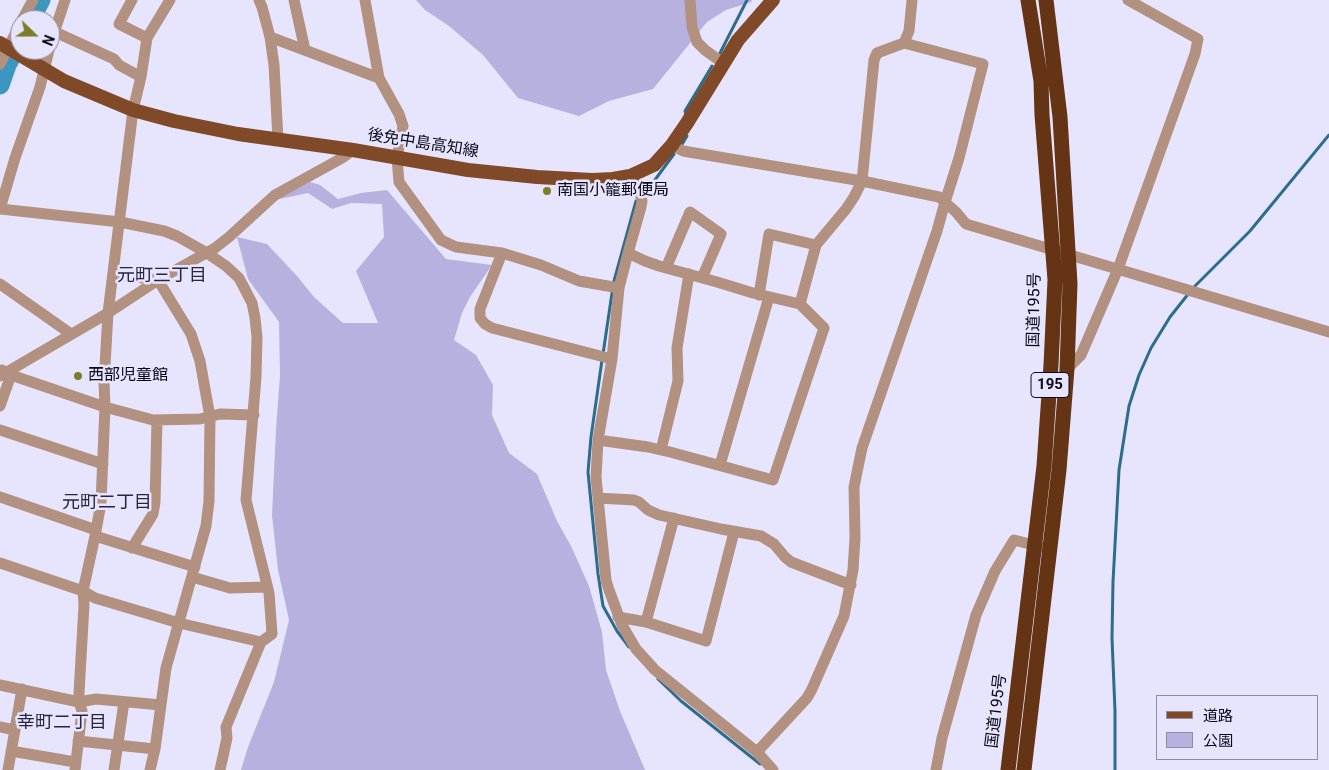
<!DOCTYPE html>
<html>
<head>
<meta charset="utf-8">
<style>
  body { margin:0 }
  #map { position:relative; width:1329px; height:770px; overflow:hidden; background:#e7e5fe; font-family:Roboto,"Noto Sans JP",sans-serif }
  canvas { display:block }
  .legend { position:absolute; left:1156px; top:695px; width:162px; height:65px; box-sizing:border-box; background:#e7e5fe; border:1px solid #8f8da2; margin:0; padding:6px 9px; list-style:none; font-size:15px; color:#0b0917 }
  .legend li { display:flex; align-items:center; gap:10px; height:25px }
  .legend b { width:25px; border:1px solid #8f8da2 }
  .north { position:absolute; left:10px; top:10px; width:50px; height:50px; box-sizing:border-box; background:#e7e5fe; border:1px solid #8f8da2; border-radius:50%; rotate:112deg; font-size:14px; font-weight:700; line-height:20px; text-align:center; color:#0b0917 }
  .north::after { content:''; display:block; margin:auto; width:18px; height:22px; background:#7c7d26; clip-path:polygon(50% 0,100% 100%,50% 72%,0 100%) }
</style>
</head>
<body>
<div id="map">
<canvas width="1329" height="770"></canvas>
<ul class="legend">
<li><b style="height:6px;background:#804928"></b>道路</li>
<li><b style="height:14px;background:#b6b1df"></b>公園</li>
</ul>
<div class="north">N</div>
</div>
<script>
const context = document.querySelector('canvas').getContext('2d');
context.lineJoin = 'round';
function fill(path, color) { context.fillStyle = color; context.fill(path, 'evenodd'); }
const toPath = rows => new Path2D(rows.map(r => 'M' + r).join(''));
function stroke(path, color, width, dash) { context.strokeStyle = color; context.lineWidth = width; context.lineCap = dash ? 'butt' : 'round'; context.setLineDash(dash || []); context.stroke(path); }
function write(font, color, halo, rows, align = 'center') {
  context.font = font + ' Roboto,"Noto Sans JP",sans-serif'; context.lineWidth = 5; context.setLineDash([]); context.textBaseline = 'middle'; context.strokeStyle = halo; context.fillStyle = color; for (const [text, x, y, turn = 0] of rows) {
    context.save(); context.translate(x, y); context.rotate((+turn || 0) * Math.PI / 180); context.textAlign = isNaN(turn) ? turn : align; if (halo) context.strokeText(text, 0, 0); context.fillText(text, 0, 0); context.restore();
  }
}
fill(toPath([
  [416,0,752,0,751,2,726,10,707,22,653,89,609,101,579,116,518,98,483,55,449,26,425,10],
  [310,182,320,185,338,199,361,193,387,190,446,259,492,265,470,297,462,313,454,340,476,355,493,385,492,415,509,453,537,474,557,521,571,546,589,586,602,632,606,670,620,711,645,770,241,770,248,747,274,682,289,620,278,570,272,515,276,430,280,375,279,322,248,279,237,237,267,244,297,276,314,297,343,323,378,323,356,271,384,237,382,204,351,203,332,209,308,193,275,200]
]), '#b6b1df');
stroke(toPath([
  [719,55,747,0],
  [686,115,685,111,712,66],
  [681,146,687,136],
  [649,188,674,154],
  [614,281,636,201],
  [1193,288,1250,231,1329,135],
  [603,354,612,293],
  [602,360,591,437,588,472,598,574,603,606,617,631,629,647],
  [658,679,681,701,760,764],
  [1115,770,1115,711,1112,638,1113,582,1119,470,1129,406,1139,375,1151,348,1170,317,1189,293]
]), '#2d6c8d', 3);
stroke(toPath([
  [30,20,41,0],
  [0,85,7,65,20,40]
]), '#3b97bf', 19);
stroke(toPath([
  [132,0,119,24,147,38],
  [259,0,262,7,270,37,274,65,278,139],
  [294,0,305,50],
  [365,0,379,78,399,114,403,126,397,158,399,182,441,240,456,247,502,253,541,265,579,281,619,288],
  [690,0,692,27,697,42,705,50,723,63],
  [22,20,33,0],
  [55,32,114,59,119,65,141,77],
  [270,37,379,78],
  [50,45,65,0],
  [0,64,20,24],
  [672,145,683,151,862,181,939,197,956,212,966,224,1329,332],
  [634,174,640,193,642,201,641,207,628,253,619,288,612,359,598,440,596,477,606,580,609,590,622,625,636,649,655,670,757,752,773,770],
  [0,209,120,222,164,231,177,236,207,253,226,266,239,278,252,303,255,318,257,337,256,377,246,500,269,593,272,634,261,642,226,727,227,738,220,770],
  [0,209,15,158,40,87,49,50],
  [502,253,480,309,480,318,485,324,492,328,612,359],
  [666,268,690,212,721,234,702,278],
  [113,274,158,280,191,334,200,361,210,417,209,501,206,526,166,668,155,749,150,770],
  [0,284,71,334],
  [759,295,769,234,816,245],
  [800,304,816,245,846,209,854,197,862,181,874,60,877,53,904,43,909,31,912,0],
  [1067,369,1081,355,1118,269,1195,54,1198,39,1128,0],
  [2,370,11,375,105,407,153,420,200,419,220,414,254,415],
  [0,376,108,313,158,280,215,248,229,237,275,195,342,158,353,150],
  [0,406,11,375],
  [0,430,103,464],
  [598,440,648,447,670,452,773,480,824,328,800,304,753,293,717,282,659,266,645,261,628,253],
  [661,450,678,381,677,348,689,274],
  [720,465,769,297],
  [0,497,96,530],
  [598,498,634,500,639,502,648,510,659,515,721,529,761,536,774,544,785,557,791,562,851,585],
  [95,536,195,567],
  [132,548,153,514,155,502,157,420],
  [0,563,83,591,95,598,179,623,261,642],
  [192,577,230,588,267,587],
  [618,617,646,622,706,641,734,532],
  [646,622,674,518],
  [0,685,79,702,96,699,161,705],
  [0,727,15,730],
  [78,741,155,749],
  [11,751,75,762],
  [757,752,807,698,812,689,844,616,853,570,855,538,854,487,862,448,937,231,945,202,959,158,983,64,904,43],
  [8,770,22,689],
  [75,770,82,711,79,702,79,693,84,605,83,591,95,536,101,503,105,407,104,383,108,313,133,110,141,77,147,38,170,0],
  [114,770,124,702],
  [936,770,942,738,976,615,995,571,1014,540,1041,547]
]), '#b29180', 11);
stroke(toPath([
  [0,43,64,81,133,110,174,121,238,134,353,150,468,170,537,177,592,180,613,179,630,176,654,165,672,145,687,123,738,40,773,0]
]), '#804928', 14);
stroke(toPath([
  [1008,770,1044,466,1051,365,1055,280,1042,115,1041,81,1028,0],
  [1024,770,1059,470,1067,369,1070,284,1060,117,1046,0]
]), '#653414', 15);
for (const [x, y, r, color] of [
  [547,191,5,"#7c7d26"],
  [78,376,5,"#7c7d26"]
]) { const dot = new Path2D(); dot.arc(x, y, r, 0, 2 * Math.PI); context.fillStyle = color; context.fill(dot); stroke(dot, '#e7e5fe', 2); }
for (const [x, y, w] of [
  [1050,385,38]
]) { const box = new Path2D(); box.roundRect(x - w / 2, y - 12.5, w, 25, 4); context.fillStyle = '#e7e5fe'; context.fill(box); stroke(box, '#0b0917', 1); }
write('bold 15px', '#0b0917', null, [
  ["195",1050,385]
]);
write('16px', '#0b0917', '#e7e5fe', [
  ["後免中島高知線",423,144,9],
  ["国道195号",1035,310,-89],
  ["国道195号",997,711,-83]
]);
write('16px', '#0b0917', '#e7e5fe', [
  ["南国小籠郵便局",557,191],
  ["西部児童館",88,376]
], 'left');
write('18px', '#292444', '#e7e5fe', [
  ["元町三丁目",162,276],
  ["元町二丁目",107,503],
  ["幸町二丁目",62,723]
]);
</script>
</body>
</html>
